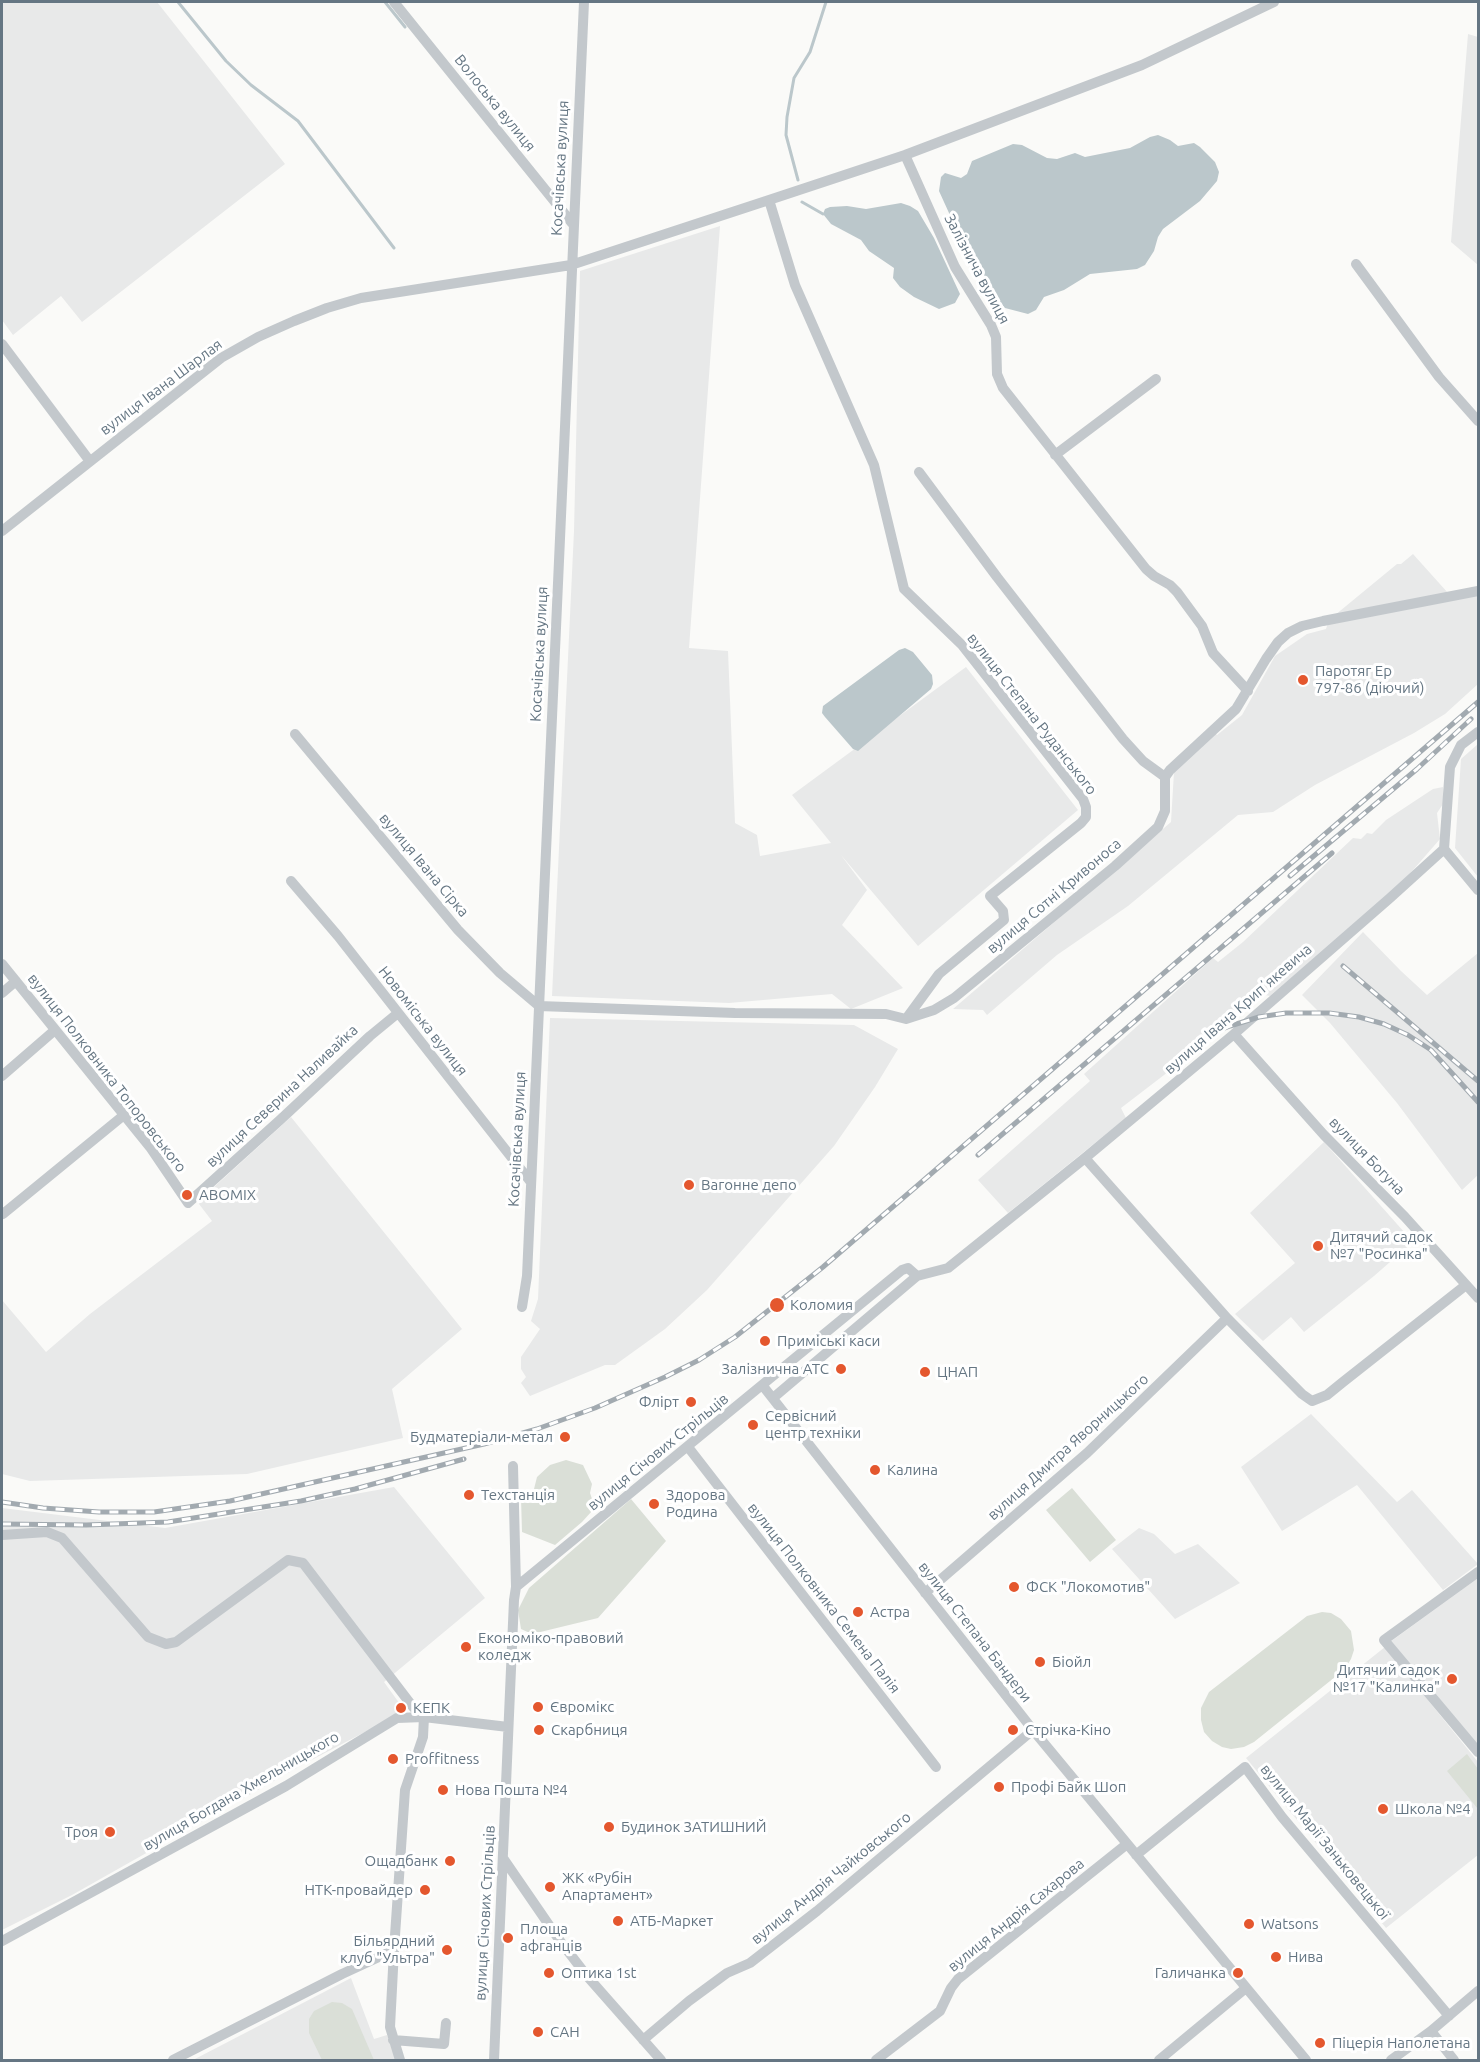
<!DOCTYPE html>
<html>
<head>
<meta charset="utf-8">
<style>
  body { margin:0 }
  #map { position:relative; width:1480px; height:2062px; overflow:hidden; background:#fafaf8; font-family:Ubuntu,sans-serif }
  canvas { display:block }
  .frame { position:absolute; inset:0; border:3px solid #657683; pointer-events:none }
</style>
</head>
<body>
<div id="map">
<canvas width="1480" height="2062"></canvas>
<div class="frame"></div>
</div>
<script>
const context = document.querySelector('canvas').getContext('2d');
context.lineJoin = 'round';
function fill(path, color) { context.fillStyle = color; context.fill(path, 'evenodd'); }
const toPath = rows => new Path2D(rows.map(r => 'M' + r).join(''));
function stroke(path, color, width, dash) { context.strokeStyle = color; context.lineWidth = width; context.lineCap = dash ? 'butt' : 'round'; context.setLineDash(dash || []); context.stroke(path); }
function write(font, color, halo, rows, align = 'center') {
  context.font = font + ' Ubuntu,sans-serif'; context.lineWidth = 6; context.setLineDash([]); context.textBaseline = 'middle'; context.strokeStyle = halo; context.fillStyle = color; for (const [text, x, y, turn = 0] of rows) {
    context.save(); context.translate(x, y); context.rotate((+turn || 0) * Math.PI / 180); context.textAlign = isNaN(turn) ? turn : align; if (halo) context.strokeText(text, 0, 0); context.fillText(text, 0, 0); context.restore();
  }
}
fill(toPath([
  [2,2,157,2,285,164,82,322,61,296,13,335,2,320],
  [1468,34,1478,37,1478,265,1451,242],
  [720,226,689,648,728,651,735,823,757,835,760,856,831,843,792,795,966,667,1078,810,918,946,841,855,867,890,842,925,903,988,851,1009,832,994,729,1003,552,996,574,531,580,271],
  [1413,554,1448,593,1478,591,1478,684,1445,714,1414,733,1315,785,1273,812,1238,815,1128,906,1057,955,987,1015,983,1010,953,1009,1171,822,1174,772,1215,733,1217,735,1242,715,1275,656,1307,634,1326,629,1329,620,1397,564,1401,564],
  [1478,744,1478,877,1455,848,1461,759],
  [1443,787,1443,804,1437,813,1440,839,1400,885,1270,996,1255,993,1211,1039,1121,1108,1126,1118,1008,1213,978,1180,1090,1081,1084,1074,1213,958,1218,962,1243,942,1353,838,1361,839,1367,833,1372,834,1386,820,1433,789],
  [1363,932,1401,971,1427,995,1478,953,1478,1175,1462,1190,1397,1103,1330,1023,1302,995],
  [550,1018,854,1025,898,1049,875,1087,834,1146,707,1290,665,1329,615,1365,605,1365,530,1396,521,1383,526,1377,521,1369,521,1357,540,1329,531,1321,538,1299],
  [291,1117,462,1329,392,1389,403,1438,247,1474,30,1481,2,1474,2,1300,46,1352,90,1314,212,1221,199,1204,203,1197],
  [1324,1142,1413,1242,1374,1276,1304,1332,1291,1317,1263,1341,1235,1314,1295,1263,1250,1213],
  [1311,1414,1397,1502,1412,1490,1478,1564,1443,1590,1357,1485,1282,1531,1241,1467],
  [394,1487,485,1598,384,1682,405,1711,302,1765,72,1895,2,1930,2,1508,165,1528],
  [1139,1528,1154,1534,1175,1554,1198,1544,1240,1583,1175,1619,1112,1549],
  [1478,1578,1478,1746,1390,1642],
  [1385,1647,1478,1762,1478,1855,1386,1928,1246,1758],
  [351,1978,374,2039,387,2035,399,2060,193,2060]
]), '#e8e9e9');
fill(toPath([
  [566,1460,583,1465,592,1484,590,1493,594,1505,592,1511,582,1522,555,1545,522,1532,521,1498,533,1493,537,1477,550,1465],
  [1072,1488,1116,1540,1090,1562,1046,1510],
  [631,1499,666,1541,598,1618,532,1634,521,1629,518,1610,529,1588],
  [1322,1612,1331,1613,1341,1619,1351,1631,1354,1650,1351,1659,1345,1669,1254,1742,1244,1747,1231,1749,1222,1747,1212,1741,1204,1732,1201,1720,1201,1708,1209,1692,1307,1616],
  [1467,1754,1478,1769,1478,1809,1447,1771],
  [332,2002,342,2003,352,2009,374,2060,322,2060,309,2033,309,2019,314,2011]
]), '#dadfd7');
fill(toPath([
  [1158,135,1170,140,1178,146,1194,143,1200,147,1215,162,1219,172,1217,181,1200,201,1163,229,1158,237,1154,251,1145,265,1137,269,1090,274,1064,290,1044,297,1036,310,1028,314,1005,308,998,300,991,286,959,235,939,191,941,177,945,173,961,178,967,174,972,161,1013,144,1022,145,1047,158,1057,159,1075,153,1085,157,1130,148,1150,137],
  [901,203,910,206,918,211,934,238,960,294,955,303,939,309,914,297,900,287,893,278,894,268,869,251,861,240,831,224,823,214,825,209,830,207,847,206,866,209],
  [905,648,913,652,932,675,933,684,931,689,858,751,853,749,825,717,822,713,823,706,899,650]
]), '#bbc7cb');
stroke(toPath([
  [178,2,226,61,251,85,298,121,394,248],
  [385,2,405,27],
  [798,180,786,135,787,117,794,78,810,52,826,2],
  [802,202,823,214]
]), '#bbc7cb', 3);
stroke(toPath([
  [394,2,572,223],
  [905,155,955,267,991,325,996,337,997,374,1003,388,1146,569,1154,576,1170,585,1177,592,1202,626,1213,653,1248,691],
  [769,200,795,285,874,465,904,589,962,645,1083,799,1086,807,1086,817,1081,823,990,896,1003,911,1004,920,939,974,906,1019],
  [1356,264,1439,377,1478,421],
  [2,344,89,460],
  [1055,455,1156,379],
  [919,472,997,577,1123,739,1143,761,1165,777],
  [2,531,221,358,258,337,294,321,327,308,361,298,571,265,769,200,905,155,1142,65,1274,2],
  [295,734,458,930,500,973,539,1006],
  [1444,849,1478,890],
  [291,881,338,936,530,1181],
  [2,964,150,1147,188,1203,280,1120,370,1036,398,1013],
  [2,993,16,981],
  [539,1006,735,1013,886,1014,906,1019,934,1010,954,998,1115,866,1158,827,1165,811,1165,777,1170,770,1236,709,1266,659,1278,642,1288,633,1302,626,1323,621,1478,591],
  [1234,1034,1324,1135,1405,1217,1478,1298],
  [2,1076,55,1030],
  [1085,1158,1227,1318,1302,1394,1312,1401,1327,1395,1343,1382,1466,1285],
  [2,1213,3,1214,124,1115],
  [522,1307,527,1276,584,2],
  [763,1386,1033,1730,1306,2060],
  [773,1398,917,1276,948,1268,1085,1158,1234,1034,1390,898,1444,849,1450,767,1461,745,1478,732],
  [688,1447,936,1767],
  [2,1535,47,1532,62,1538,148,1637,166,1644,176,1642,288,1560,303,1563,413,1707,424,1717,423,1737,405,1790,394,1950,342,1974,173,2060],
  [1478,1572,1384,1640,1478,1752],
  [516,1587,902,1270,908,1268,917,1276],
  [925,1593,1087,1453,1227,1318],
  [1136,1855,1245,1767,1282,1817,1449,2016],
  [503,1858,560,1941,587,1976,661,2060],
  [2,1941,286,1786,397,1718,424,1717,508,1727],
  [394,1950,390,2027,400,2060],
  [1431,2031,1454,2060],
  [393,2040,444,2044,446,2023],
  [643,2040,689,2001,727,1973,750,1963,817,1911,1033,1730],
  [494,2060,514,1600,516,1587,513,1466],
  [876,2060,940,2011,951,1988,958,1979,1127,1844],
  [1159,2060,1246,1988],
  [1391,2060,1431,2031,1478,1991]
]), '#c3c8cc', 10);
const rail = toPath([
  [1290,876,1417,769,1471,719],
  [1343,966,1478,1081],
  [1207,1035,1230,1026,1259,1017,1286,1013,1329,1013,1359,1017,1384,1024,1408,1035,1431,1050,1478,1102],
  [978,1155,1332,853],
  [2,1502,43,1508,99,1512,154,1512,230,1501,484,1444,537,1429,595,1408,665,1377,699,1360,735,1337,823,1267,1478,702],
  [2,1524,86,1525,168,1522,301,1501,355,1489,464,1459]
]);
stroke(rail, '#a2aab0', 5);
stroke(rail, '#fff', 3, [9]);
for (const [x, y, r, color] of [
  [1303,680,6,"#e4572e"],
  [689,1185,6,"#e4572e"],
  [187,1195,6,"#e4572e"],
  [1318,1246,6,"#e4572e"],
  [777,1305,8,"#e4572e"],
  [765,1341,6,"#e4572e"],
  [841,1369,6,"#e4572e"],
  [925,1372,6,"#e4572e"],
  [691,1402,6,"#e4572e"],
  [753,1425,6,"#e4572e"],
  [565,1437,6,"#e4572e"],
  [875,1470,6,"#e4572e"],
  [469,1495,6,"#e4572e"],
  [654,1504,6,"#e4572e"],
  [1014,1587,6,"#e4572e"],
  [858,1612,6,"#e4572e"],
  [466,1647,6,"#e4572e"],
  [1040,1662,6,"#e4572e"],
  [1452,1679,6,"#e4572e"],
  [538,1707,6,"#e4572e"],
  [401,1708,6,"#e4572e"],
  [539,1730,6,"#e4572e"],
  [1013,1730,6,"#e4572e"],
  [393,1759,6,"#e4572e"],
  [999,1787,6,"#e4572e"],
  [443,1790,6,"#e4572e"],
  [1383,1809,6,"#e4572e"],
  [609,1827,6,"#e4572e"],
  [110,1832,6,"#e4572e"],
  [450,1861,6,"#e4572e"],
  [550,1887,6,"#e4572e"],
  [425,1890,6,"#e4572e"],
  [618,1921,6,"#e4572e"],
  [1249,1924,6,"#e4572e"],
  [508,1938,6,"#e4572e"],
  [447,1950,6,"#e4572e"],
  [1276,1957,6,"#e4572e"],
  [549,1973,6,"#e4572e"],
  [1238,1973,6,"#e4572e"],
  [538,2032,6,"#e4572e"],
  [1320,2043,6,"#e4572e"]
]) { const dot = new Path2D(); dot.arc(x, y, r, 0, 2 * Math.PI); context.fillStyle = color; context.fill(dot); stroke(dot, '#fff', 2); }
write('15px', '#657683', '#fff', [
  ["Волоська вулиця",495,103,51],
  ["Косачівська вулиця",560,168,-87],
  ["Залізнича вулиця",977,269,62],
  ["вулиця Івана Шарлая",161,387,-37],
  ["Косачівська вулиця",539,654,-87],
  ["вулиця Степана Руданського",1032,714,52],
  ["вулиця Івана Сірка",424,865,50],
  ["вулиця Сотні Кривоноса",1054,896,-40],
  ["вулиця Івана Крипʼякевича",1238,1009,-41],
  ["Новоміська вулиця",423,1021,52],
  ["вулиця Полковника Топоровського",107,1073,52],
  ["вулиця Северина Наливайка",282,1096,-43],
  ["Косачівська вулиця",517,1139,-87],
  ["вулиця Богуна",1367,1156,46],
  ["вулиця Дмитра Яворницького",1068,1447,-42],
  ["вулиця Січових Стрільців",658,1452,-39],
  ["вулиця Полковника Семена Палія",824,1598,52],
  ["вулиця Степана Бандери",975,1632,52],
  ["вулиця Богдана Хмельницького",241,1791,-30],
  ["вулиця Марії Заньковецької",1325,1842,51],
  ["вулиця Андрія Чайковського",831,1878,-39],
  ["вулиця Січових Стрільців",485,1913,-87],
  ["вулиця Андрія Сахарова",1016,1915,-39]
]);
write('15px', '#657683', '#fff', [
  ["Паротяг Ер",1315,671],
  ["797-86 (діючий)",1315,688],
  ["Вагонне депо",701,1185],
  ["ABOMIX",199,1195],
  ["Дитячий садок",1330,1237],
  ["№7 \"Росинка\"",1330,1254],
  ["Коломия",790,1305],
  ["Приміські каси",777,1341],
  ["Залізнична АТС",829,1369,"right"],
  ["ЦНАП",937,1372],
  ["Флірт",679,1402,"right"],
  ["Сервісний",765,1416],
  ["центр техніки",765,1433],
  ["Будматеріали-метал",553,1437,"right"],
  ["Калина",887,1470],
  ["Техстанція",481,1495],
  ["Здорова",666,1495],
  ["Родина",666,1512],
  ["ФСК \"Локомотив\"",1026,1587],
  ["Астра",870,1612],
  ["Економіко-правовий",478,1638],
  ["коледж",478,1655],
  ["Біойл",1052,1662],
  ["Дитячий садок",1440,1670,"right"],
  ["№17 \"Калинка\"",1440,1687,"right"],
  ["Євромікс",550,1707],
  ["КЕПК",413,1708],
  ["Скарбниця",551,1730],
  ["Стрічка-Кіно",1025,1730],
  ["Proffitness",405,1759],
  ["Профі Байк Шоп",1011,1787],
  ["Нова Пошта №4",455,1790],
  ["Школа №4",1395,1809],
  ["Будинок ЗАТИШНИЙ",621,1827],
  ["Троя",98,1832,"right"],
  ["Ощадбанк",438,1861,"right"],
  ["ЖК «Рубін",562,1878],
  ["Апартамент»",562,1895],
  ["НТК-провайдер",413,1890,"right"],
  ["АТБ-Маркет",630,1921],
  ["Watsons",1261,1924],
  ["Площа",520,1929],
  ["афганців",520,1946],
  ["Більярдний",435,1941,"right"],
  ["клуб \"Ультра\"",435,1958,"right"],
  ["Нива",1288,1957],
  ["Оптика 1st",561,1973],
  ["Галичанка",1226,1973,"right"],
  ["САН",550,2032],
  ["Піцерія Наполетана",1332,2043]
], 'left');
</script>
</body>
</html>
